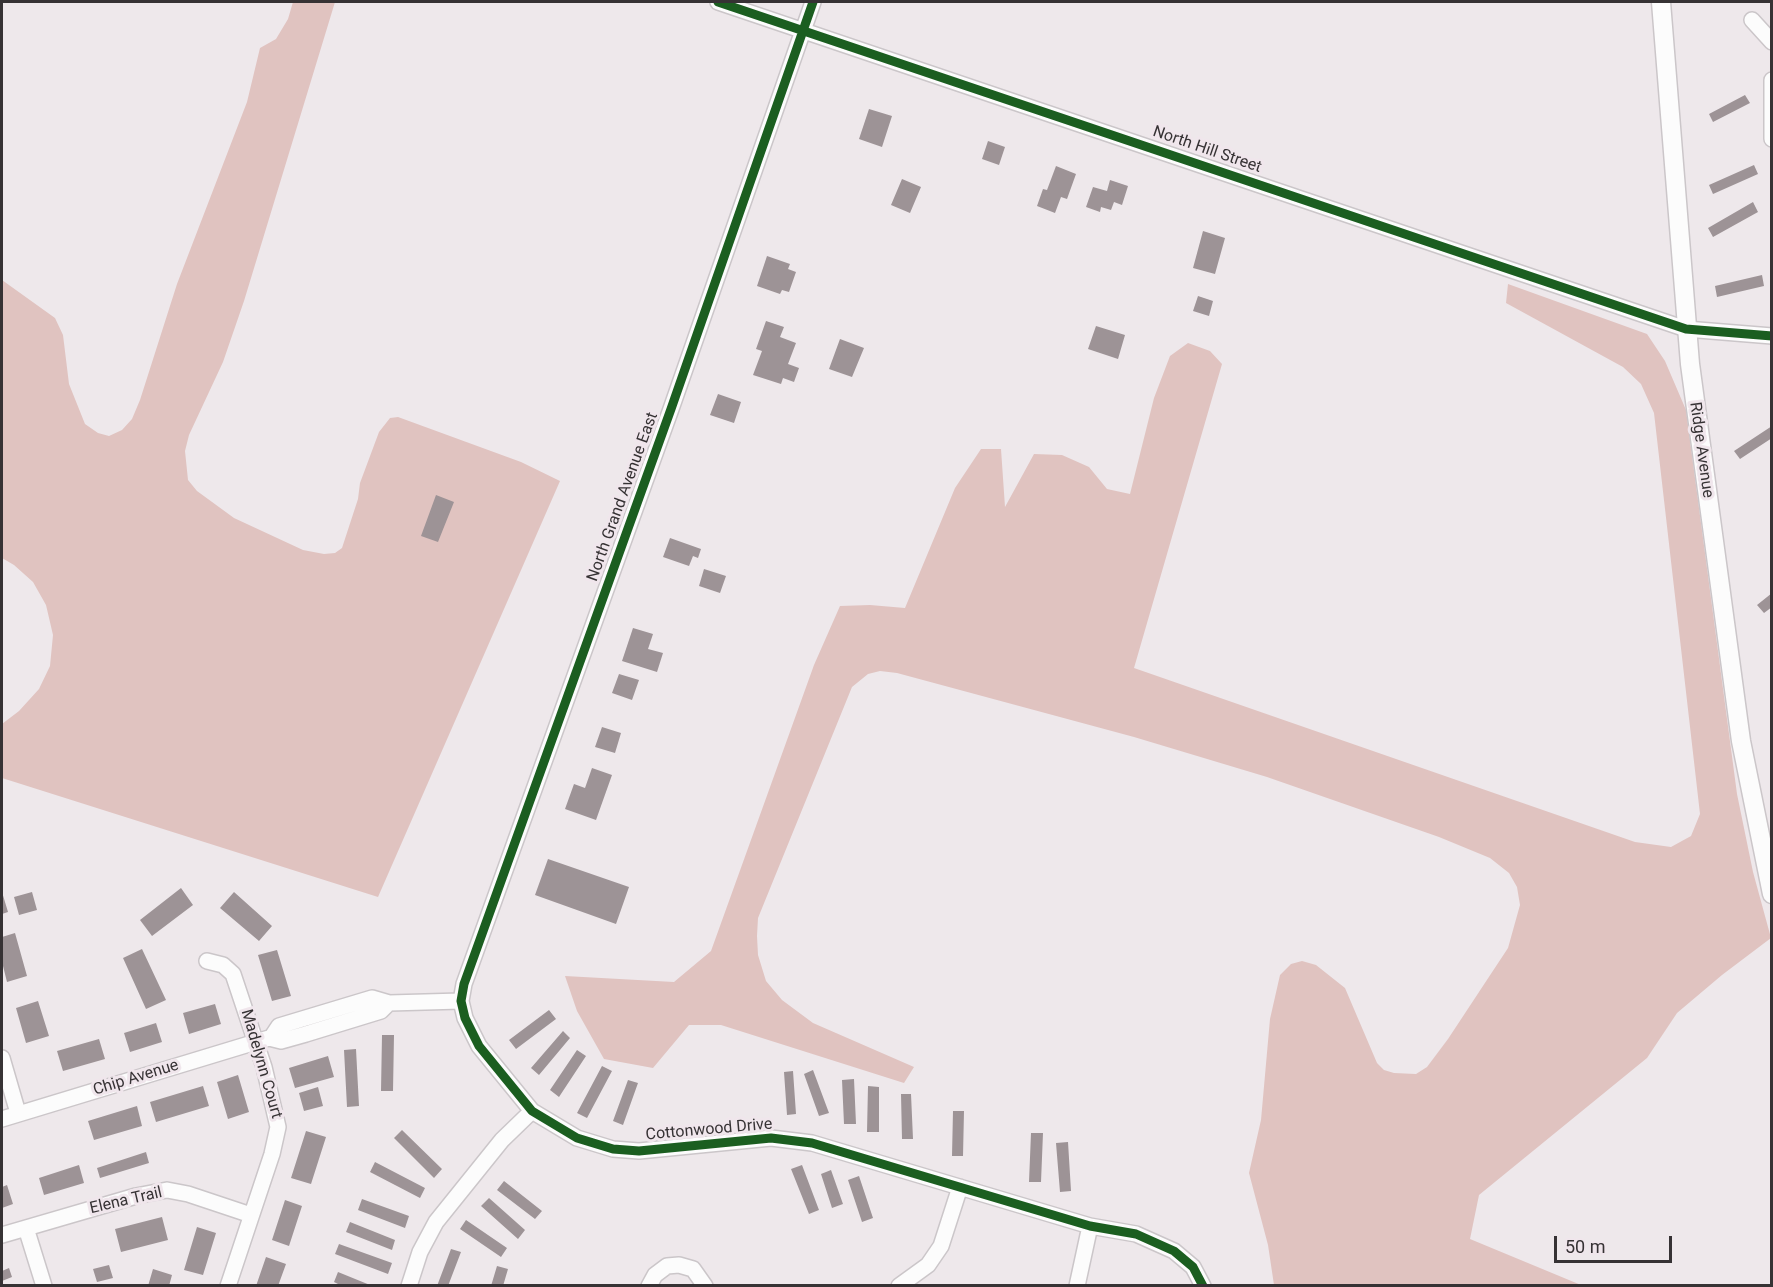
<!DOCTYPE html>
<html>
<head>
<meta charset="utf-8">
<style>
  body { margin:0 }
  #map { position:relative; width:1773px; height:1287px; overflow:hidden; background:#eee8eb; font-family:Roboto,sans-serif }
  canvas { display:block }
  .frame { position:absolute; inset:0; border:3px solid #363234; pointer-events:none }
  .scale { position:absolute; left:1554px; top:1236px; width:118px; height:27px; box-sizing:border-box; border:3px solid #363234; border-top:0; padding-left:8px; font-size:18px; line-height:21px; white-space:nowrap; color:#363234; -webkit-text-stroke:4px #f0e6ec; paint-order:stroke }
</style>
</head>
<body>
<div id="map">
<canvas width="1773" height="1287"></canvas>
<div class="frame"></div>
<div class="scale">50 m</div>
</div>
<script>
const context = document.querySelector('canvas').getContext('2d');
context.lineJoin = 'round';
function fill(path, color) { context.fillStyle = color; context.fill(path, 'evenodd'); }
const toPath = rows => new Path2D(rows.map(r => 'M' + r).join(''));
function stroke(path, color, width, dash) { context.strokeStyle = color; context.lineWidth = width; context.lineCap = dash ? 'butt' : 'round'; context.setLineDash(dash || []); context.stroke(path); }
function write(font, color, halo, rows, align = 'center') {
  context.font = font + ' Roboto,sans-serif'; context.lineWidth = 6; context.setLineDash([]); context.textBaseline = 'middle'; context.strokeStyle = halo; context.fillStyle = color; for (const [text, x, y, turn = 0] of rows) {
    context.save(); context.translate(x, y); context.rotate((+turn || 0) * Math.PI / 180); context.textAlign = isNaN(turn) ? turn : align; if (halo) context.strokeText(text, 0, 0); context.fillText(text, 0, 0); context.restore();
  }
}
fill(toPath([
  [293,2,335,2,244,301,223,362,189,435,185,451,188,480,197,491,234,518,303,550,324,554,335,553,342,548,358,499,360,483,379,432,390,418,398,417,521,462,560,481,378,897,2,778,2,724,19,711,39,689,50,666,53,635,46,605,33,582,14,565,2,558,2,280,55,318,63,335,69,384,85,424,98,433,109,436,122,430,132,419,140,400,177,284,247,102,260,48,276,39,288,19],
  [1508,284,1647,334,1665,361,1686,410,1737,794,1753,872,1771,938,1722,975,1677,1013,1647,1058,1479,1195,1470,1239,1581,1285,1274,1285,1268,1245,1249,1173,1261,1120,1270,1019,1280,975,1291,964,1302,961,1316,965,1345,988,1377,1063,1384,1070,1394,1073,1416,1074,1427,1067,1448,1039,1508,948,1520,905,1517,887,1509,873,1490,858,1439,837,1267,777,1134,737,897,673,880,671,868,674,852,687,758,918,757,936,758,955,766,981,782,1000,813,1023,914,1067,904,1083,721,1025,689,1025,653,1068,604,1059,577,1011,565,976,674,982,711,951,814,665,840,606,870,605,905,608,955,488,981,449,1001,449,1005,507,1034,454,1062,455,1089,467,1107,489,1130,494,1154,398,1170,356,1188,343,1210,351,1222,364,1134,668,1635,842,1671,847,1691,836,1700,814,1654,413,1641,384,1623,367,1506,303]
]), '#e0c3c0');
fill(toPath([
  [1745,95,1750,103,1713,122,1709,114],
  [869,109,892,116,882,147,859,139],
  [988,141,1005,147,999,165,982,159],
  [1754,165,1758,174,1713,194,1709,185],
  [1056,166,1076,174,1067,199,1061,197,1055,213,1037,206,1043,189,1047,190],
  [902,179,921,187,910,213,891,205],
  [1110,180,1128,186,1122,205,1114,202,1111,210,1101,207,1100,212,1086,207,1093,187,1107,191],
  [1753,202,1758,212,1713,237,1708,228],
  [1203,231,1225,238,1215,274,1193,268],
  [767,256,790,264,788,269,796,272,789,292,782,290,780,294,757,286],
  [1762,275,1764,286,1717,297,1715,286],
  [1198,296,1213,301,1209,316,1193,311],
  [766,321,784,327,780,337,796,343,788,364,799,368,794,382,783,378,781,384,753,375,762,351,756,349],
  [1096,326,1125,335,1118,359,1088,349],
  [840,339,864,348,852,377,829,369],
  [718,394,741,402,734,423,710,415],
  [1772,426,1772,438,1740,459,1734,451],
  [436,495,454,502,438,542,421,536],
  [670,538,701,549,698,558,693,556,689,566,663,557],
  [704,569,726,576,720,593,699,586],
  [1772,593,1772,607,1764,613,1757,605],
  [633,628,653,634,648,649,663,653,657,672,622,661],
  [619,674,639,680,632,700,612,693],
  [602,727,621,733,615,753,595,747],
  [592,768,612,775,596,820,565,809,574,784,585,788],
  [548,859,629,887,616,924,535,895],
  [181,888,193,905,152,936,140,920],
  [2,892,8,912,2,914],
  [32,892,37,910,19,915,14,897],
  [234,892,272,926,259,941,220,908],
  [15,933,27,976,7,982,2,962,2,937],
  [142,949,166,1000,146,1009,123,958],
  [277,950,291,996,272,1001,258,955],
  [38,1001,49,1036,26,1043,16,1008],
  [215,1004,221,1024,189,1034,183,1013],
  [549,1010,556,1019,516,1049,509,1040],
  [156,1023,162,1042,130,1052,124,1033],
  [563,1031,570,1038,539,1075,531,1068],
  [382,1035,394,1035,393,1091,381,1091],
  [99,1039,105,1059,63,1071,57,1051],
  [356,1049,359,1106,347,1107,344,1050],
  [577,1050,586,1056,559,1097,550,1090],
  [328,1056,334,1077,295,1088,289,1068],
  [602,1066,612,1071,587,1118,577,1113],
  [813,1070,829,1113,819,1116,804,1074],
  [793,1071,796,1114,787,1115,784,1072],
  [238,1075,249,1112,228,1119,217,1082],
  [854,1079,856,1124,844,1124,842,1080],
  [628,1080,638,1083,623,1125,613,1121],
  [203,1086,209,1106,156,1122,150,1102],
  [868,1086,879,1087,879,1132,867,1132],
  [318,1087,323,1106,304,1111,299,1093],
  [901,1094,911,1094,913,1139,902,1139],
  [137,1106,142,1126,94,1140,88,1121],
  [953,1111,964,1111,963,1156,952,1156],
  [402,1130,442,1169,434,1178,394,1138],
  [306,1131,326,1137,311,1184,291,1178],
  [1031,1133,1043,1133,1041,1182,1029,1182],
  [1068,1142,1071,1191,1060,1192,1056,1143],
  [146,1152,149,1163,100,1178,97,1168],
  [375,1162,425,1188,420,1198,370,1172],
  [79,1165,84,1183,44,1195,39,1178],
  [802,1165,819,1210,809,1214,791,1169],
  [831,1170,843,1204,832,1208,821,1174],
  [859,1176,873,1218,862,1222,848,1180],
  [504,1181,542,1211,535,1219,497,1190],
  [7,1185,13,1204,2,1208,2,1187],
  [489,1198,525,1230,518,1239,481,1206],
  [362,1199,409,1216,405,1228,358,1210],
  [285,1200,302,1206,289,1246,272,1240],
  [162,1217,168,1240,121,1252,115,1229],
  [466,1220,507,1248,501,1257,460,1229],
  [350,1222,395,1240,392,1250,346,1232],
  [197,1227,216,1233,203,1275,184,1270],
  [339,1244,392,1263,388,1274,335,1254],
  [451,1249,461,1252,448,1286,437,1286],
  [266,1257,286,1264,278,1286,256,1286],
  [109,1265,113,1278,97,1282,93,1269],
  [497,1266,508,1269,503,1286,491,1286],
  [9,1268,12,1277,2,1281,2,1271],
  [153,1269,172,1275,169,1286,148,1286],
  [338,1272,370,1285,370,1286,342,1286,334,1282]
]), '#9d9396');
const minor = toPath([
  [718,2,1686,329,1772,336],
  [813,2,671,409,464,984,461,1001,465,1018,479,1046,532,1111,577,1138,613,1149,639,1151,771,1138,812,1143,1090,1226,1136,1234,1174,1251,1193,1267,1203,1286],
  [1752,20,1772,42],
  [1772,80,1772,139],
  [207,961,223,965,233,974,264,1067,278,1127,272,1154,228,1286],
  [271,1038,279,1026,372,998,389,1003,461,1001],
  [2,1058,18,1113],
  [2,1119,269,1038,281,1041,306,1034,381,1011,389,1003],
  [26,1228,44,1286],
  [2,1235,136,1196,167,1190,188,1194,251,1215],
  [409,1286,420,1252,436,1222,502,1140,532,1111],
  [649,1286,655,1275,667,1266,679,1265,693,1269,705,1286],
  [899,1286,928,1265,941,1246,960,1187],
  [1077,1286,1090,1226]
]);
const tertiary = toPath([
  [1661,2,1690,364,1741,741,1772,894]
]);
stroke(minor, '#cbc6c9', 18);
stroke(tertiary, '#cbc6c9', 21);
stroke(minor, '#fcfcfc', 15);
stroke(tertiary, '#fcfcfc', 18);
stroke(toPath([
  [718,2,1686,329,1772,336],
  [813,2,671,409,464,984,461,1001,465,1018,479,1046,532,1111,577,1138,613,1149,639,1151,771,1138,812,1143,1090,1226,1136,1234,1174,1251,1193,1267,1203,1286]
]), '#1b5e20', 9);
write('16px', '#363234', '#f0e6ec', [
  ["North Hill Street",1207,150,19],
  ["Ridge Avenue",1701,450,82],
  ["North Grand Avenue East",623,497,-70],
  ["Madelynn Court",261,1064,74],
  ["Chip Avenue",136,1078,-17],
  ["Cottonwood Drive",709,1130,-5],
  ["Elena Trail",126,1201,-13]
]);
</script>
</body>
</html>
